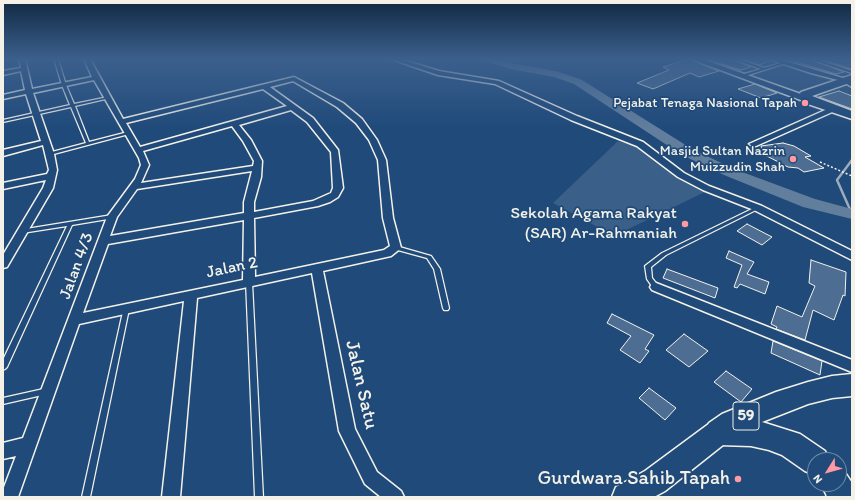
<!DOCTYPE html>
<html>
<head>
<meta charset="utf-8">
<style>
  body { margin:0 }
  #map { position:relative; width:855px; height:500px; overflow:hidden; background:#1f4a7a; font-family:Itim,sans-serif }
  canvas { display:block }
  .frame { position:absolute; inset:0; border:4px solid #f4f1e8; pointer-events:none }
  .north { position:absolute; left:807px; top:452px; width:40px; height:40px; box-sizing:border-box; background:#1f4a7a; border:1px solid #748da6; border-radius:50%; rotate:233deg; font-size:11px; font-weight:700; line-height:16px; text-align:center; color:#f4f1e8 }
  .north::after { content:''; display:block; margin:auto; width:14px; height:18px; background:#ff9aa2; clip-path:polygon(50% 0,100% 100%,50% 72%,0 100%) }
</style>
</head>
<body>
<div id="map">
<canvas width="855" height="500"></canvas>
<div class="frame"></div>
<div class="north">N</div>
</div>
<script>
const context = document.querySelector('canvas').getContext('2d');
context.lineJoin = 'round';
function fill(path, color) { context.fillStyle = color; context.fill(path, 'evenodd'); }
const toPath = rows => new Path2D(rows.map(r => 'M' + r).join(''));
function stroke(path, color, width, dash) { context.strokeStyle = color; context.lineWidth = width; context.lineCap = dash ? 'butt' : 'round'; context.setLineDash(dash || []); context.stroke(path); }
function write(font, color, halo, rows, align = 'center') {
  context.font = font + ' Itim,sans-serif'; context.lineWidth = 3.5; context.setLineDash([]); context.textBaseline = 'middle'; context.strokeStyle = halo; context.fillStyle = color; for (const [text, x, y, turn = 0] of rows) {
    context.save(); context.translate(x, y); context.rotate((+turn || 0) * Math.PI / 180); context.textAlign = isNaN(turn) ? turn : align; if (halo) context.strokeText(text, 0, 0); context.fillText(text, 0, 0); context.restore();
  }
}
fill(toPath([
  [706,59,852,59,852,112,804,95]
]), '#2d5581');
fill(toPath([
  [618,141,638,147,668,171,705,192,614,236,553,203]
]), '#3a5f88');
stroke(toPath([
  [852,160,837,180,852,214]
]), '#9cacbb', 2.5);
fill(toPath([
  [483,59,499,59,515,64,556,71,582,80,692,149,734,169,815,199,852,209,852,219,803,207,724,175,682,155,574,84,554,77,510,69,484,61,483,59]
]), '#627e9d');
const building = toPath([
  [689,59,719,71,699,77,690,73,653,89,637,83,669,70,663,67,689,59],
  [706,59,732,59,751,67,741,70,706,59],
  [743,59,768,59,770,61,759,65,743,59],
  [787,59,809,59,844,72,836,74,787,59],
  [820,59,842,59,852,62,852,69,820,59],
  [755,84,777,93,761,98,738,89,755,84],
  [839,91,852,96,852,109,819,97,839,91],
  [783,143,794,146,811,156,805,157,824,168,804,172,798,168,788,167,763,154,761,146,783,143],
  [747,224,772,237,762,245,737,231,747,224],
  [729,251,754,262,747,274,769,282,765,294,740,284,737,288,734,287,742,265,726,258,729,251],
  [811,260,846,272,845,296,843,295,834,320,813,310,805,340,776,329,777,327,771,324,777,306,802,317,815,286,809,283,811,260],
  [667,269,718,288,715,298,663,278,667,269],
  [612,314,654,335,645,349,649,351,640,363,620,350,631,336,607,323,612,314],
  [684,334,708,351,689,367,666,350,684,334],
  [773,341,822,361,820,375,771,353,773,341],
  [726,371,752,389,741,402,714,382,726,371],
  [649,388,676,408,665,420,639,398,649,388]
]);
fill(building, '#4d6e92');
stroke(building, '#f4f1e8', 1);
const service = toPath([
  [54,59,58,59,66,85,74,104,108,97,110,98,75,106,89,142,128,132,129,132,129,134,50,155,48,154,48,153,86,143,71,107,3,122,3,120,70,105,62,85,54,59],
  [733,59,738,59,764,68,784,62,786,63,742,77,740,76,741,75,761,69,733,59],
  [810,59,815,59,852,71,852,73,810,59],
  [756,207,758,207,760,208,666,255,651,267,652,278,659,287,658,289,654,289,647,279,645,266,662,253,756,207],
  [112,215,115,217,114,218,72,225,7,367,5,369,3,370,3,360,67,226,22,233,19,231,20,230,112,215],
  [396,246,431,256,440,269,449,308,448,310,444,310,443,308,434,269,427,258,394,249,393,248,394,247,396,246],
  [247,280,251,280,252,282,263,497,255,497,246,282,247,280],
  [124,307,128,307,129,309,90,497,82,497,124,307],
  [48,388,51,389,52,391,51,393,3,404,3,398,48,388]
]);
const minor = toPath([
  [19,59,25,59,32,89,92,77,84,59,90,59,123,119,294,77,343,103,362,119,377,140,386,160,393,218,401,248,391,256,323,271,355,429,377,472,401,491,404,497,381,497,365,484,339,431,312,273,197,298,180,497,162,497,184,301,79,324,18,497,3,497,3,490,16,456,3,459,3,443,23,438,107,217,135,179,141,165,139,158,94,80,33,93,54,154,57,170,53,188,7,267,3,268,3,255,43,188,46,180,3,189,3,183,47,174,49,170,43,145,3,156,3,150,41,141,26,94,3,99,3,95,25,90,21,71,3,75,3,71,21,68,19,59],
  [293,81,337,107,356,123,369,140,378,160,383,218,390,246,384,250,255,277,254,218,318,206,330,202,338,197,343,188,338,150,313,118,270,87,293,81],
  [263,89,287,106,140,147,126,123,263,89],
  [291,110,307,122,331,152,333,188,331,193,313,201,254,212,254,202,261,177,262,161,251,140,239,125,291,110],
  [232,126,243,141,254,161,253,166,141,183,149,165,143,151,232,126],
  [252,171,244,202,244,213,110,236,117,217,137,189,252,171],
  [244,220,243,280,83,313,108,244,244,220],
  [391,59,400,59,439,71,499,81,577,116,643,142,684,173,709,186,762,206,852,251,852,260,754,210,703,190,678,177,637,146,571,120,495,84,438,75,391,59],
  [769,59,778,59,846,79,852,82,852,87,842,81,811,73,769,59],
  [832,107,835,107,839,109,756,146,753,146,749,144,832,107],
  [656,283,852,360,852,372,652,290,650,287,652,284,656,283]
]);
const tertiary = toPath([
  [691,59,702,59,812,98,814,100,809,103,806,102,691,59]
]);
const primary = toPath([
  [719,420,728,423,732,432,728,441,665,491,654,497,612,497,616,487,645,471,710,423,719,420]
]);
const trunk = toPath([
  [852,75,852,82,812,96,852,111,852,119,805,103,799,95,801,92,852,75],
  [852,374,852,396,832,398,808,404,762,422,800,434,825,451,829,460,815,460,815,475,805,471,782,455,769,450,751,446,719,445,709,441,705,432,709,423,722,414,776,392,808,382,832,376,852,374],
  [839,470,846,474,852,483,852,497,827,497,826,494,821,484,839,484,839,470]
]);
stroke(service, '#f4f1e8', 2.5);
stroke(minor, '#f4f1e8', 3);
stroke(tertiary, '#f4f1e8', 3);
stroke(primary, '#f4f1e8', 3);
stroke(trunk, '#f4f1e8', 3);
stroke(toPath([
  [820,162,852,176]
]), '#f4f1e8', 1.5, [2, 2]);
fill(service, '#1f4a7a');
fill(minor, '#1f4a7a');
fill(tertiary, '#1f4a7a');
fill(primary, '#1f4a7a');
fill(trunk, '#1f4a7a');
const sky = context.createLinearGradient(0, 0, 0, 129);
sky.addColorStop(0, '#112943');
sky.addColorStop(0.46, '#3c608d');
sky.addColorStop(1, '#3c608d00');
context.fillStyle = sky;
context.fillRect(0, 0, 855, 129);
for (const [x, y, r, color] of [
  [805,103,4,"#ff9aa2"],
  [793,159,4,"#ff9aa2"],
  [685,224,4,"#ff9aa2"],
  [738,479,4,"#ff9aa2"]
]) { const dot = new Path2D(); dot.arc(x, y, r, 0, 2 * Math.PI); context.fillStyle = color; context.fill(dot); stroke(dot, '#1f4a7a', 1.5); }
write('14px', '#f4f1e8', '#1f4a7a', [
  ["Pejabat Tenaga Nasional Tapah",797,103],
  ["Masjid Sultan Nazrin",785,151],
  ["Muizzudin Shah",785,167]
], 'right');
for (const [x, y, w] of [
  [746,416,26]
]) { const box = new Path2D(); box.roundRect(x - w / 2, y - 14, w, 28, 3); context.fillStyle = '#1f4a7a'; context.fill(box); stroke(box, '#f4f1e8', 1); }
write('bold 16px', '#f4f1e8', null, [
  ["59",746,416]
]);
write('17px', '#f4f1e8', '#1f4a7a', [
  ["Sekolah Agama Rakyat",677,214],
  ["(SAR) Ar-Rahmaniah",677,234]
], 'right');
write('17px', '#f4f1e8', '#1f4a7a', [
  ["Jalan 4/3",77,266,-70],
  ["Jalan 2",232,268,-12]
]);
write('20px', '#f4f1e8', '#1f4a7a', [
  ["Jalan Satu",361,385,77]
]);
write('20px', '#f4f1e8', '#1f4a7a', [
  ["Gurdwara Sahib Tapah",730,479]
], 'right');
</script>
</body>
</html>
